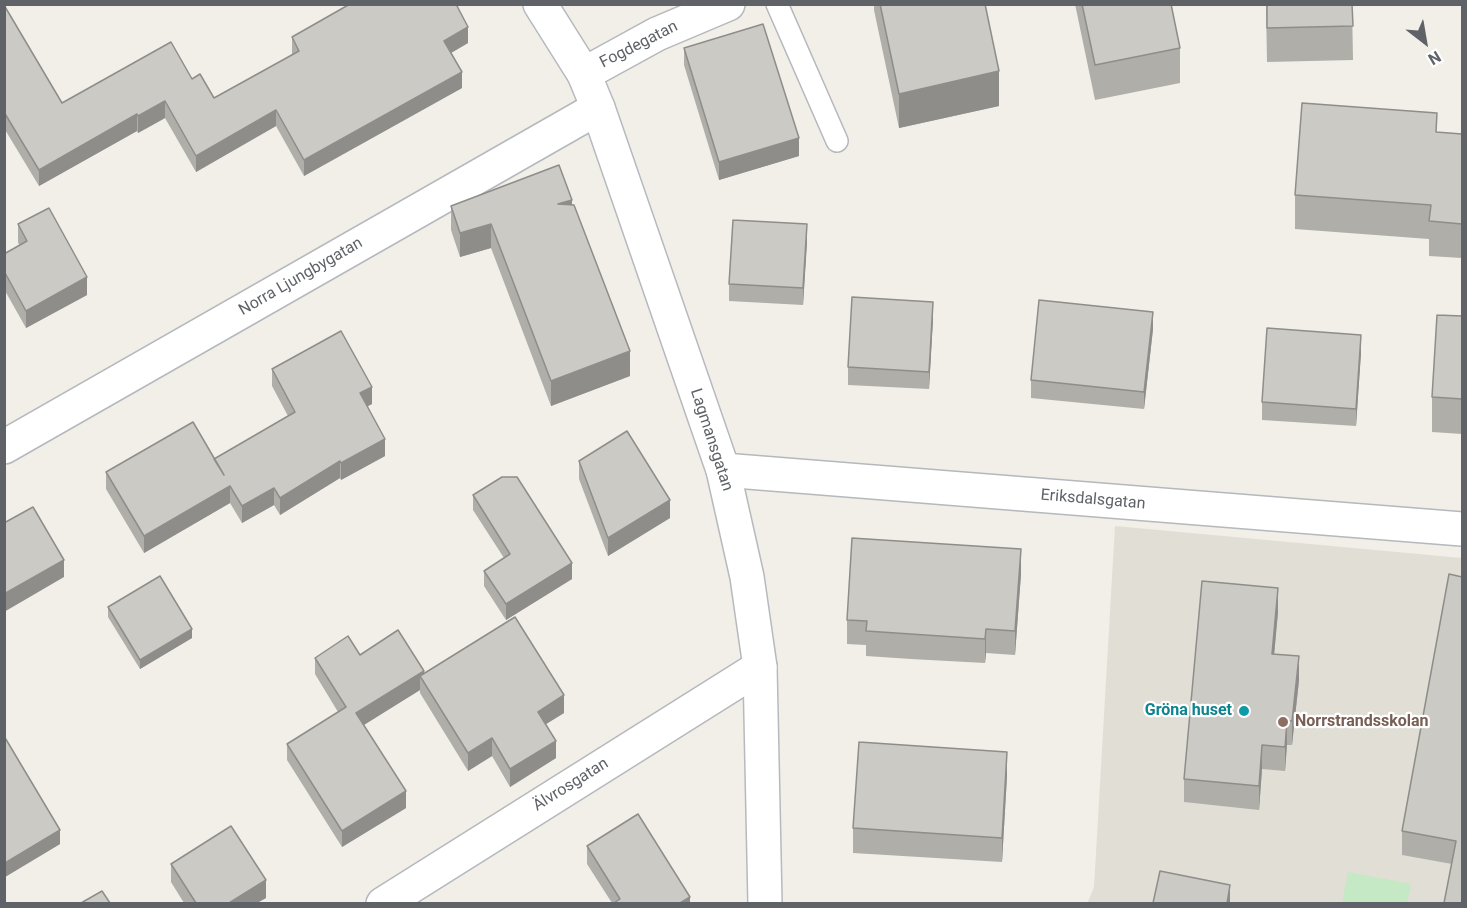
<!DOCTYPE html>
<html>
<head>
<meta charset="utf-8">
<style>
  body { margin:0 }
  #map { position:relative; width:1467px; height:908px; overflow:hidden; background:#f1efe8; font-family:Roboto,sans-serif }
  canvas { display:block }
  .frame { position:absolute; inset:0; border:6px solid #5f6368; pointer-events:none }
  .north { position:absolute; left:1395px; top:12px; width:60px; height:60px; -webkit-text-stroke:4px #fff; paint-order:stroke; rotate:149deg; font-size:16px; font-weight:700; line-height:24px; text-align:center; color:#5f6368 }
  .north::after { content:''; display:block; margin:auto; width:21px; height:27px; background:#5f6368; clip-path:polygon(50% 0,100% 100%,50% 72%,0 100%) }
</style>
</head>
<body>
<div id="map">
<canvas width="1467" height="908"></canvas>
<div class="frame"></div>
<div class="north">N</div>
</div>
<script>
const context = document.querySelector('canvas').getContext('2d');
context.lineJoin = 'round';
function fill(path, color) { context.fillStyle = color; context.fill(path, 'evenodd'); }
const toPath = rows => new Path2D(rows.map(r => 'M' + r).join(''));
function stroke(path, color, width, dash) { context.strokeStyle = color; context.lineWidth = width; context.lineCap = dash ? 'butt' : 'round'; context.setLineDash(dash || []); context.stroke(path); }
function write(font, color, halo, rows, align = 'center') {
  context.font = font + ' Roboto,sans-serif'; context.lineWidth = 4.5; context.setLineDash([]); context.textBaseline = 'middle'; context.strokeStyle = halo; context.fillStyle = color; for (const [text, x, y, turn = 0] of rows) {
    context.save(); context.translate(x, y); context.rotate((+turn || 0) * Math.PI / 180); context.textAlign = isNaN(turn) ? turn : align; if (halo) context.strokeText(text, 0, 0); context.fillText(text, 0, 0); context.restore();
  }
}
fill(toPath([
  [1115,526,1462,558,1462,903,1087,904,1094,887]
]), '#e1ded6');
fill(toPath([
  [1348,872,1411,884,1407,903,1342,903]
]), '#c5e8c5');
const lane = toPath([
  [777,4,837,141]
]);
const street = toPath([
  [584,74,657,34,728,4],
  [4,447,598,108],
  [723,470,1462,529],
  [383,904,760,667]
]);
const secondary = toPath([
  [540,4,584,74,598,108,723,470,747,577,760,667,765,904]
]);
stroke(lane, '#b5b8bc', 24);
stroke(street, '#b5b8bc', 36);
stroke(secondary, '#b6babf', 36);
stroke(lane, '#fff', 21);
stroke(street, '#fff', 33);
stroke(secondary, '#fff', 33);
fill(toPath([
  [874,4,985,4,999,106,899,128,874,10],
  [1075,4,1171,4,1180,48,1180,83,1095,100],
  [1266,4,1352,4,1353,60,1267,62],
  [4,5,62,103,192,79,214,98,292,55,292,37,468,43,451,53,462,88,304,176,276,126,196,172,165,118,138,133,137,131,39,186,4,128],
  [684,48,799,156,719,180,684,65],
  [1437,132,1462,134,1462,258,1429,256,1429,239,1295,229,1295,195],
  [572,205,630,376,551,406,491,248,460,257,451,230,451,206],
  [18,224,87,295,26,328,4,289,4,254,19,245,18,242],
  [807,242,803,305,729,301,729,284],
  [1462,316,1462,434,1432,432,1432,397],
  [933,319,929,389,848,385,848,367],
  [1153,329,1144,409,1031,398,1031,380],
  [1361,353,1356,426,1262,420,1262,402],
  [272,369,372,404,368,406,385,456,341,480,340,478,280,515,274,505,242,523,230,503,144,553,106,489,106,472,214,459,288,416,272,386],
  [579,461,670,518,608,556,579,479],
  [473,495,572,579,506,620,484,586,484,571,504,558,473,510],
  [1021,574,1015,655,986,653,985,663,911,659,866,656,866,645,847,644,847,620],
  [1449,574,1462,903,1452,864,1402,855,1402,831],
  [108,607,192,638,140,669,108,617],
  [1278,612,1274,654,1299,680,1292,745,1287,745,1285,771,1262,769,1259,810,1184,802,1184,779],
  [360,655,564,713,546,724,556,758,510,787,492,756,468,771,420,693,420,690,363,725,406,808,342,847,287,760,287,744,338,712,315,674,315,658],
  [4,736,60,844,5,877,4,876],
  [1007,776,1002,862,853,853,853,828],
  [587,846,690,903,612,903,587,864],
  [171,864,266,898,257,903,184,903,171,882]
]), '#afaea9');
fill(toPath([
  [468,27,468,43,444,57,444,41],
  [999,71,999,106,899,128,899,94],
  [462,72,462,88,304,176,304,160],
  [165,101,165,118,138,133,138,116],
  [276,110,276,126,196,172,196,156],
  [137,114,137,131,39,186,39,170],
  [799,138,799,156,719,180,719,162],
  [572,200,572,224,558,204],
  [491,224,491,248,460,257,460,233],
  [807,224,807,242,803,305,803,288],
  [87,277,87,295,26,328,26,311],
  [933,302,933,319,929,389,929,372],
  [1153,312,1153,329,1144,409,1144,392],
  [1361,335,1361,353,1356,426,1356,409],
  [630,351,630,376,551,406,551,381],
  [372,387,372,404,360,410,360,393],
  [385,439,385,456,341,480,341,463],
  [340,461,340,478,280,515,280,498],
  [230,486,230,503,144,553,144,536],
  [274,488,274,505,242,523,242,506],
  [670,500,670,518,608,556,608,538],
  [1021,549,1021,574,1015,655,1015,631],
  [64,560,64,577,4,612,4,594],
  [572,563,572,579,506,620,506,604],
  [1278,588,1278,612,1272,678,1272,654],
  [192,629,192,638,140,669,140,660],
  [986,629,986,653,985,663,985,639],
  [1299,656,1299,680,1292,745,1292,721],
  [424,671,424,682,420,676,420,690,356,730,356,713],
  [564,695,564,713,538,729,538,712],
  [1287,721,1287,745,1285,771,1285,747],
  [492,738,492,756,468,771,468,753],
  [556,741,556,758,510,787,510,769],
  [1262,745,1262,769,1259,810,1259,786],
  [1007,752,1007,776,1002,862,1002,838],
  [406,791,406,808,342,847,342,831],
  [60,830,60,844,5,877,5,863],
  [266,880,266,898,257,903,229,903],
  [1230,885,1230,903,1227,903],
  [690,897,690,903,680,903]
]), '#8f8d8a');
const building = toPath([
  [350,4,456,4,468,27,444,41,462,72,304,160,276,110,196,156,165,101,138,116,137,114,39,170,4,112,4,5,62,103,171,42,192,79,200,74,214,98,299,51,292,37,350,4],
  [880,4,985,4,999,71,899,94,880,4],
  [1082,4,1171,4,1180,48,1095,65,1082,4],
  [1267,4,1352,4,1353,26,1267,28,1267,4],
  [763,24,799,138,719,162,684,48,763,24],
  [1302,103,1437,113,1436,132,1462,134,1462,224,1429,221,1431,205,1295,195,1302,103],
  [559,165,572,200,558,204,574,205,630,351,551,381,491,224,460,233,451,206,559,165],
  [49,208,87,277,26,311,4,271,4,254,27,241,18,224,49,208],
  [733,220,807,224,803,288,729,284,733,220],
  [852,297,933,302,929,372,848,367,852,297],
  [1039,300,1153,312,1144,392,1031,380,1039,300],
  [1437,315,1462,316,1462,399,1432,397,1437,315],
  [1267,328,1361,335,1356,409,1262,402,1267,328],
  [341,331,372,387,360,393,385,439,341,463,340,461,280,498,274,488,242,506,230,486,144,536,106,472,193,422,224,475,214,459,295,412,272,369,341,331],
  [627,431,670,500,608,538,579,461,627,431],
  [502,477,517,477,572,563,506,604,484,571,510,554,473,495,502,477],
  [33,507,64,560,4,594,4,523,33,507],
  [852,538,1021,549,1015,631,986,629,985,639,866,631,867,621,847,620,852,538],
  [1449,574,1462,577,1462,903,1444,903,1456,841,1402,831,1449,574],
  [160,576,192,629,140,660,108,607,160,576],
  [1202,581,1278,588,1272,654,1299,656,1292,721,1287,721,1285,747,1262,745,1259,786,1184,779,1202,581],
  [515,617,564,695,538,712,556,741,510,769,492,738,468,753,420,676,515,617],
  [398,630,424,671,356,713,406,791,342,831,287,744,346,707,315,658,348,636,360,655,398,630],
  [4,736,60,830,5,863,4,861,4,736],
  [859,742,1007,752,1002,838,853,828,859,742],
  [638,814,690,897,680,903,614,903,620,899,587,846,638,814],
  [231,826,266,880,229,903,196,903,171,864,231,826],
  [1160,871,1230,885,1227,903,1153,903,1160,871],
  [102,891,110,903,81,903,102,891]
]);
fill(building, '#cccac5');
stroke(building, '#8f8d8a', 1.5);
for (const [x, y, r, color] of [
  [1244,711,6,"#0f9aa8"],
  [1283,722,6,"#8d6e63"]
]) { const dot = new Path2D(); dot.arc(x, y, r, 0, 2 * Math.PI); context.fillStyle = color; context.fill(dot); stroke(dot, '#fff', 2); }
write('16px', '#5f6368', '#fff', [
  ["Fogdegatan",639,45,-27],
  ["Norra Ljungbygatan",301,277,-30],
  ["Lagmansgatan",711,440,72],
  ["Eriksdalsgatan",1093,500,5],
  ["Älvrosgatan",571,785,-32]
]);
write('bold 16px', '#0d838f', '#fff', [
  ["Gröna huset",1232,711]
], 'right');
write('bold 16px', '#785e54', '#fff', [
  ["Norrstrandsskolan",1295,722]
], 'left');
</script>
</body>
</html>
